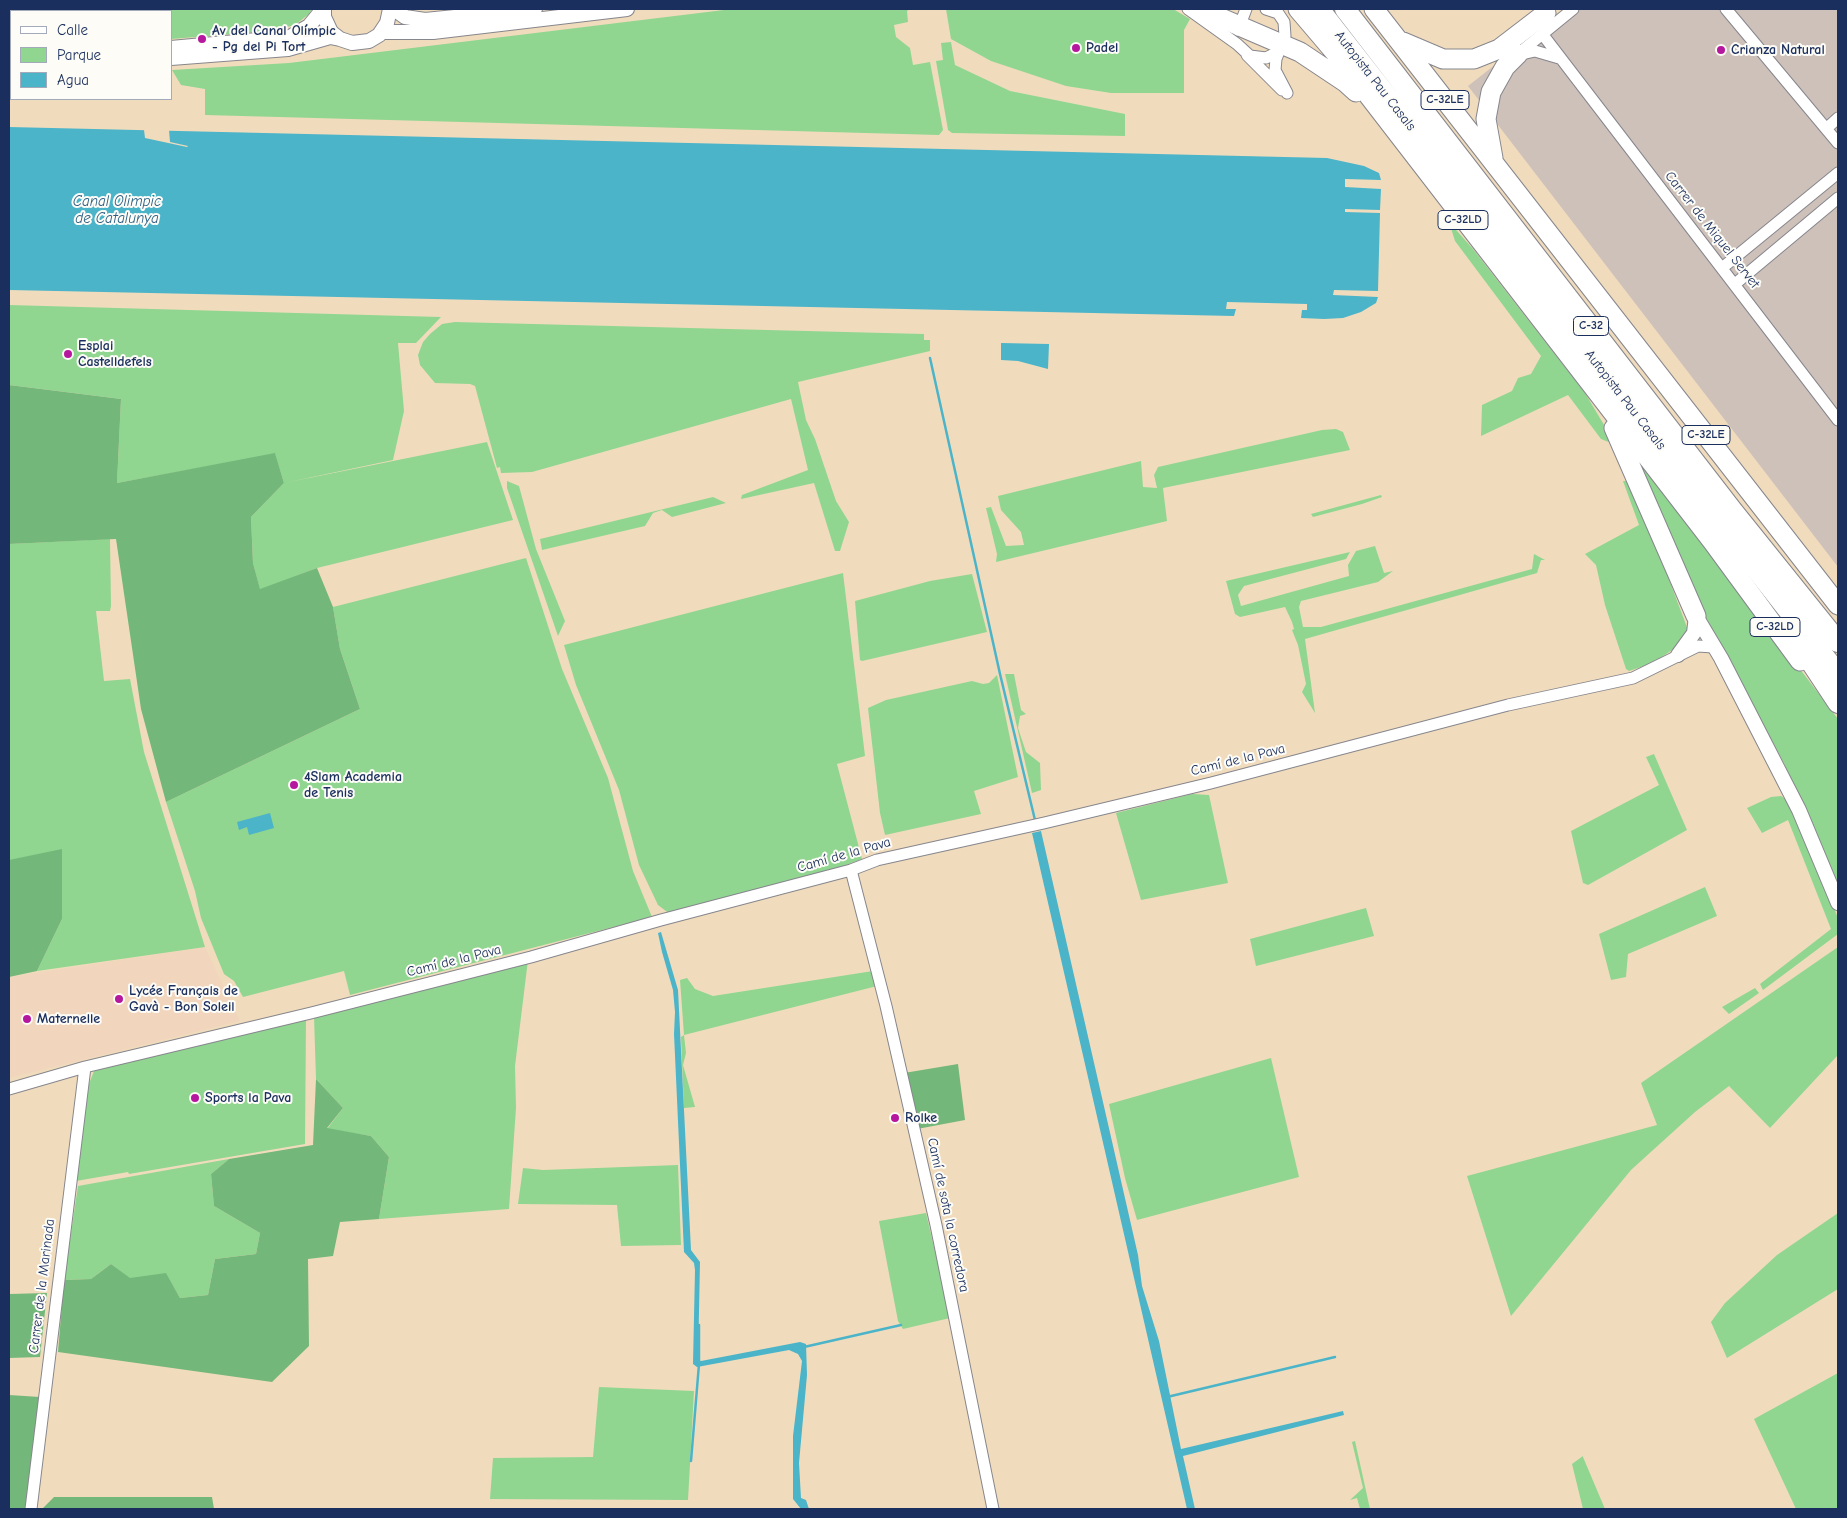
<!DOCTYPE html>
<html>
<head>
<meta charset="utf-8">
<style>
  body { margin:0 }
  #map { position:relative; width:1847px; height:1518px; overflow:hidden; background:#f0dcbc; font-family:"Comic Neue",sans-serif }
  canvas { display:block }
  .frame { position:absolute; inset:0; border:10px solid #1b2f5e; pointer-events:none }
  .legend { position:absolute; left:10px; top:10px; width:162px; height:90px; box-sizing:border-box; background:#fdfcf7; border:1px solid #a3aaba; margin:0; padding:6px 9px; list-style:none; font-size:15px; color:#1b2f5e }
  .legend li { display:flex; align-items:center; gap:10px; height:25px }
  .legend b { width:25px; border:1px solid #a3aaba }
</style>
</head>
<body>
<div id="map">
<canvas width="1847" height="1518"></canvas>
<div class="frame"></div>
<ul class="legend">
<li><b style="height:6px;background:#fff"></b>Calle</li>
<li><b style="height:14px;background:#90d690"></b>Parque</li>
<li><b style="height:14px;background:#4bb4c9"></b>Agua</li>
</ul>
</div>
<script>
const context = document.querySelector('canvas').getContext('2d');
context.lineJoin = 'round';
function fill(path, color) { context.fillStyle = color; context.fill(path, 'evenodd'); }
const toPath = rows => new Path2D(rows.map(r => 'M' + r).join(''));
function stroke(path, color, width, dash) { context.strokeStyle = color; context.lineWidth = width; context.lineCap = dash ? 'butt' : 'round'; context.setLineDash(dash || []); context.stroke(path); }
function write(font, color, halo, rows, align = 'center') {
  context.font = font + ' "Comic Neue",sans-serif'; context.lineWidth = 4; context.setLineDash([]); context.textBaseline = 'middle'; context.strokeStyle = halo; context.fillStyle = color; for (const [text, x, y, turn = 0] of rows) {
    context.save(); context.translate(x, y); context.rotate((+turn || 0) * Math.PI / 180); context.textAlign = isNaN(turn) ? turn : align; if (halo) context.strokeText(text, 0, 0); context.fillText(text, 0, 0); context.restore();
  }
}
fill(toPath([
  [9,9,147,9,148,11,11,11,11,38,9,38],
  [205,947,240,1021,9,1078,9,977]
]), '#f1d5bd');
fill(toPath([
  [1566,9,1838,9,1838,567,1468,86]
]), '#cec1ba');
fill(toPath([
  [149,9,312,9,309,14,295,25,270,31,171,39,171,11,150,11],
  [732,9,910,9,907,11,908,22,894,25,896,37,910,48,913,65,930,62,943,130,939,135,205,115,205,89,181,85,172,70,289,63],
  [946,9,1173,9,1190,19,1184,30,1184,93,1111,93,1066,86,991,61,951,39],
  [951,42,955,65,1010,91,1125,114,1125,136,952,133,948,130,936,61,943,60,941,43],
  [1449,222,1473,249,1585,393,1616,445,1601,439,1568,395,1481,436,1482,405,1512,391,1518,378,1531,374,1541,356,1455,241],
  [9,305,441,317,416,343,398,343,404,411,393,460,284,483,487,442,513,520,317,568,260,590,253,563,251,517,284,483,275,454,117,483,121,399,9,385],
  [455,322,924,334,924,340,930,340,930,351,798,382,806,420,815,439,836,501,849,522,840,551,835,551,814,483,741,499,742,495,808,470,791,399,532,472,501,473,500,467,497,468,475,386,470,384,435,383,420,365,418,355,423,342,430,334,442,324],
  [1336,429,1343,432,1350,450,1163,488,1167,521,996,562,997,554,986,508,991,507,1006,546,1024,545,1021,532,1001,510,998,496,1141,461,1143,487,1157,488,1154,475,1158,467,1322,430],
  [1633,450,1838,719,1838,890,1784,763,1680,569],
  [507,481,519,486,536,549,565,621,558,636,507,488],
  [1623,481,1632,481,1688,630,1684,639,1672,650,1653,663,1629,671,1626,669,1605,605,1596,565,1585,554,1639,525],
  [1381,495,1382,497,1362,504,1313,517,1311,514],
  [713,497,726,503,672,517,662,510,653,513,645,526,542,550,540,539],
  [110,539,111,606,110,611,96,611,104,681,130,679,144,752,205,947,37,971,62,919,9,860,9,544],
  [1375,546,1384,573,1393,571,1378,582,1301,601,1299,607,1303,627,1321,627,1532,569,1534,554,1545,560,1541,560,1537,573,1305,639,1315,713,1302,692,1306,684,1298,645,1292,630,1294,629,1292,622,1285,607,1240,617,1235,614,1226,581,1350,552,1346,559,1244,586,1238,595,1241,606,1349,576,1348,565,1356,551],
  [526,558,562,669,608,778,633,871,652,917,350,995,344,971,243,997,234,981,224,974,201,918,195,891,166,802,360,709,340,649,333,607],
  [843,573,865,756,837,764,862,859,823,874,670,914,658,905,639,865,619,790,576,685,564,645],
  [972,574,987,632,862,661,860,660,855,601,930,581],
  [1005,674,1014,674,1021,710,1026,714,1020,716,1018,728,1026,752,1040,763,1041,790,1032,793],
  [997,675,1018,777,974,791,981,814,885,835,880,813,868,708,886,700,972,681,983,684,989,683],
  [1654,754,1687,830,1588,885,1583,883,1571,831,1659,785,1646,757],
  [1192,794,1209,795,1228,883,1141,900,1116,813],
  [1781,796,1791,803,1838,918,1838,934,1763,990,1760,984,1831,929,1788,820,1762,833,1747,808,1771,797],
  [1705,887,1717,916,1628,954,1626,977,1611,980,1599,934],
  [1366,908,1374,936,1256,966,1250,939],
  [1838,947,1838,1055,1770,1128,1729,1086,1695,1112,1631,1170,1511,1316,1467,1176,1657,1125,1641,1083],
  [528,960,515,1066,516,1108,509,1209,379,1219,389,1157,371,1136,327,1129,343,1108,316,1079,314,1016],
  [873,971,877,986,684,1035,686,1053,683,1065,695,1107,684,1108,681,1037,684,1035,680,980,687,978,695,989,713,996],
  [1755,988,1759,993,1729,1014,1722,1007],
  [306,1017,305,1144,129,1174,128,1172,76,1181,89,1084,94,1071],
  [1271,1058,1299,1177,1137,1220,1125,1178,1109,1104],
  [229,1159,211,1174,214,1206,260,1233,256,1254,215,1259,208,1295,180,1298,166,1274,130,1279,111,1264,91,1279,64,1280,78,1186],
  [678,1165,681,1245,621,1246,617,1205,518,1204,523,1168,543,1170],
  [926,1213,950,1315,950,1318,903,1329,898,1321,879,1221],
  [1838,1213,1838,1289,1727,1358,1711,1322,1725,1303,1777,1255],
  [1838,1373,1838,1509,1796,1509,1754,1419],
  [599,1387,694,1391,688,1500,490,1499,493,1458,593,1457],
  [1355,1441,1370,1509,1360,1509,1357,1498,1350,1500,1363,1488,1352,1442],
  [1583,1456,1583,1457,1605,1509,1583,1509,1572,1464]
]), '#90d690');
fill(toPath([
  [9,385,121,399,117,483,275,453,284,483,251,517,253,563,260,589,317,568,333,607,340,649,360,709,166,802,141,709,116,539,9,544],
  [62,849,62,919,37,971,9,977,9,860],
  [958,1064,965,1120,917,1129,904,1073],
  [316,1079,343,1108,327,1128,371,1136,389,1157,379,1219,340,1222,333,1256,308,1259,309,1346,272,1382,58,1352,64,1280,91,1279,111,1264,130,1278,166,1273,180,1298,208,1295,215,1259,256,1254,260,1233,214,1206,211,1174,229,1159,313,1145],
  [47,1293,40,1357,9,1358,9,1294],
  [9,1395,40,1397,28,1509,9,1509],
  [54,1497,212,1497,214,1509,42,1509]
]), '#74b77a');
fill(toPath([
  [9,127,1327,158,1364,166,1379,173,1381,180,1345,179,1345,187,1381,189,1380,210,1345,209,1345,212,1380,213,1378,291,1334,290,1333,295,1378,297,1376,303,1361,312,1343,318,1324,319,1301,318,1302,310,1307,310,1307,304,1227,302,1226,309,1236,309,1234,316,9,290],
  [1001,343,1049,344,1048,369,1018,361,1001,360],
  [270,813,274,828,249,835,247,827,239,830,237,822],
  [1041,831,1138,1255,1142,1286,1159,1341,1181,1449,1343,1411,1344,1415,1183,1456,1195,1509,1187,1509,1032,833],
  [661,932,678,990,691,1250,700,1262,698,1360,701,1361,800,1342,806,1344,807,1375,799,1463,801,1498,806,1500,809,1509,801,1509,793,1499,793,1436,802,1361,798,1354,789,1350,697,1367,693,1364,695,1270,694,1263,684,1252,674,1034,675,1012,673,990,662,952,658,933]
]), '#4bb4c9');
fill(toPath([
  [144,130,169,130,170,142,188,146,187,147,145,138]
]), '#f0dcbc');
stroke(toPath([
  [930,358,1000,674,1035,820],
  [699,1325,699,1362],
  [804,1347,901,1325],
  [1167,1397,1335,1357],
  [691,1461,699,1364]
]), '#4bb4c9', 2.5);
const minor = toPath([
  [1188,9,1237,44,1250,56,1266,58,1278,52],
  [1266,9,1278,13,1284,22,1285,36,1276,59,1275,70,1287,93],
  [1726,9,1838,143],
  [1547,12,1543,35,1838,420],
  [1238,30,1246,9],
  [1518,54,1573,9],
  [1522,54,1535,51,1559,58],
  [1247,55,1282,90],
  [1827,128,1838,118],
  [1722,268,1838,173],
  [1735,284,1838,198],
  [851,870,886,1006,936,1225,993,1509],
  [9,1089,85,1067,311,1013,531,957,661,920,851,870,877,860,1044,823,1211,783,1508,705,1633,678,1698,646,1713,647],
  [31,1509,85,1067]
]);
const tertiary = toPath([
  [324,9,324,17,331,32,340,39,352,43,369,41,379,35,387,23,390,9],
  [394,9,405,17,425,20,535,9],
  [381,32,433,32,627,9],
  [171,48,290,37,309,26,323,9],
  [171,58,288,49,330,37,340,39],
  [1696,616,1721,658,1799,810,1838,903],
  [1678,655,1694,633,1696,616]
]);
const trunk = toPath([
  [1200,9,1300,52,1345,82,1356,92],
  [1298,9,1338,56,1712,541,1800,661],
  [1374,9,1838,605],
  [1403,42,1443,59,1474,59,1499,49,1546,13],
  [9,55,11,55],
  [9,74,11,73],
  [1493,158,1486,119,1491,92,1505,67,1518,54],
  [1614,428,1696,616]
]);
const motorway = toPath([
  [1319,9,1838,674],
  [1345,9,1732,510,1838,642],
  [1793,635,1838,703]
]);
stroke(minor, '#86868d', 13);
stroke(tertiary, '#86868d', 16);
stroke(trunk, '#86868d', 21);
stroke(motorway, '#86868d', 22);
stroke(minor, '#fff', 11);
stroke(tertiary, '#fff', 14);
stroke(trunk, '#fff', 19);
stroke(motorway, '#fff', 20);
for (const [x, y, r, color] of [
  [202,39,5,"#b5179e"],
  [1076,48,5,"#b5179e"],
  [1721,50,5,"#b5179e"],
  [68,354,5,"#b5179e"],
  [294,785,5,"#b5179e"],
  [119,999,5,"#b5179e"],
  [27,1019,5,"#b5179e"],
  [195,1098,5,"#b5179e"],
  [895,1118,5,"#b5179e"]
]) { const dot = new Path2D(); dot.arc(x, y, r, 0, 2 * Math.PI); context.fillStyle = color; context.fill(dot); stroke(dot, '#fdfcf7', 2); }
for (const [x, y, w] of [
  [1445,100,48],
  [1463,220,50],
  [1591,326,35],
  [1706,435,48],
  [1775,627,50]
]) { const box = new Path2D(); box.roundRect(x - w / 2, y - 9.5, w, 19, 4); context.fillStyle = '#fdfcf7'; context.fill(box); stroke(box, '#1b2f5e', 1); }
write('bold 12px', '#1b2f5e', null, [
  ["C-32LE",1445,100],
  ["C-32LD",1463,220],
  ["C-32",1591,326],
  ["C-32LE",1706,435],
  ["C-32LD",1775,627]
]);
write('bold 14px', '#1b2f5e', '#fdfcf7', [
  ["Av del Canal Olímpic",212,31],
  ["- Pg del Pi Tort",212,47],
  ["Padel",1086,48],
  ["Crianza Natural",1731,50],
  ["Esplai",78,346],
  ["Castelldefels",78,362],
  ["4Slam Academia",304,777],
  ["de Tenis",304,793],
  ["Lycée Français de",129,991],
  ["Gavà - Bon Soleil",129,1007],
  ["Maternelle",37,1019],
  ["Sports la Pava",205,1098],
  ["Rolke",905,1118]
], 'left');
write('14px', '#1b2f5e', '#fdfcf7', [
  ["Autopista Pau Casals",1375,81,52],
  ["Carrer de Miquel Servet",1712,230,52],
  ["Autopista Pau Casals",1625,400,52],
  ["Camí de la Pava",1238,760,-14],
  ["Camí de la Pava",844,855,-16],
  ["Camí de la Pava",454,961,-14],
  ["Camí de sota la corredora",948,1215,78],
  ["Carrer de la Marinada",42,1286,-83]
]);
write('italic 15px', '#2c5e83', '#fdfcf7', [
  ["Canal Olimpic",117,202],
  ["de Catalunya",117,219]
]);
</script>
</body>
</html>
